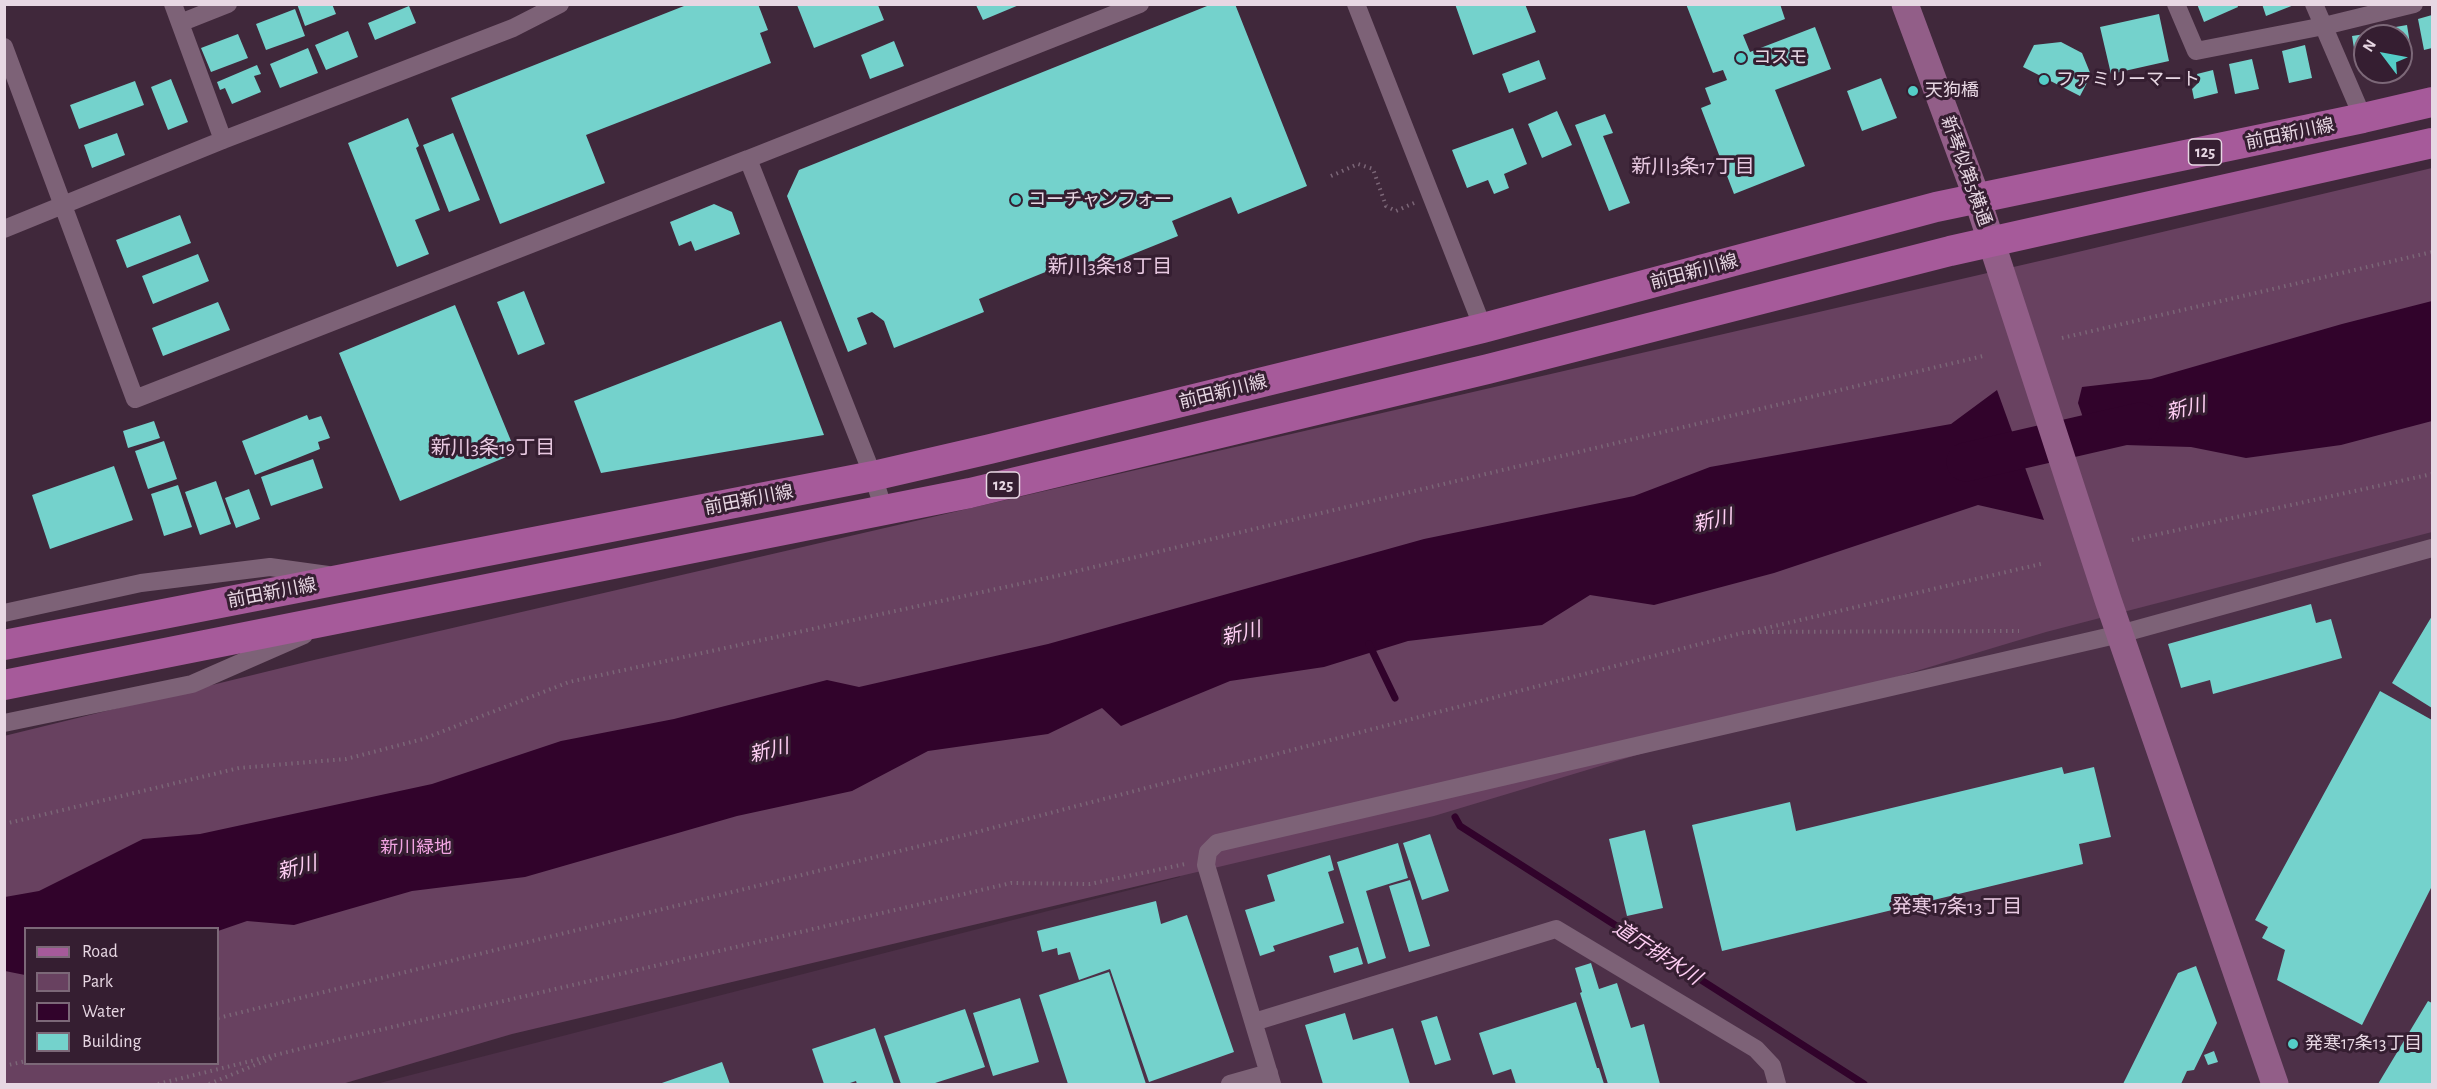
<!DOCTYPE html>
<html>
<head>
<meta charset="utf-8">
<style>
  body { margin:0 }
  #map { position:relative; width:2437px; height:1089px; overflow:hidden; background:#40283b; font-family:"Alegreya Sans",sans-serif }
  canvas { display:block }
  .frame { position:absolute; inset:0; border:6px solid #e7d7e3; pointer-events:none }
  .legend { position:absolute; left:24px; top:927px; width:195px; height:138px; box-sizing:border-box; background:#351e31; border:2px solid #7c6878; margin:0; padding:8px 10px; list-style:none; font-size:18px; color:#e7d7e3 }
  .legend li { display:flex; align-items:center; gap:12px; height:30px }
  .legend b { width:30px; border:2px solid #7c6878 }
  .north { position:absolute; left:2353px; top:24px; width:60px; height:60px; box-sizing:border-box; background:#351e31; border:2px solid #7c6878; border-radius:50%; rotate:302deg; font-size:16px; font-weight:700; line-height:24px; text-align:center; color:#e7d7e3 }
  .north::after { content:''; display:block; margin:auto; width:21px; height:27px; background:#54cdc7; clip-path:polygon(50% 0,100% 100%,50% 72%,0 100%) }
</style>
</head>
<body>
<div id="map">
<canvas width="2437" height="1089"></canvas>
<div class="frame"></div>
<ul class="legend">
<li><b style="height:8px;background:#a65a9a"></b>Road</li>
<li><b style="height:16px;background:#684160"></b>Park</li>
<li><b style="height:16px;background:#31032b"></b>Water</li>
<li><b style="height:16px;background:#74d2cc"></b>Building</li>
</ul>
<div class="north">N</div>
</div>
<script>
const context = document.querySelector('canvas').getContext('2d');
context.lineJoin = 'round';
function fill(path, color) { context.fillStyle = color; context.fill(path, 'evenodd'); }
const toPath = rows => new Path2D(rows.map(r => 'M' + r).join(''));
function stroke(path, color, width, dash) { context.strokeStyle = color; context.lineWidth = width; context.lineCap = dash ? 'butt' : 'round'; context.setLineDash(dash || []); context.stroke(path); }
function write(font, color, halo, rows, align = 'center') {
  context.font = font + ' "Alegreya Sans","Noto Sans JP",sans-serif'; context.lineWidth = 6; context.setLineDash([]); context.textBaseline = 'middle'; context.strokeStyle = halo; context.fillStyle = color; for (const [text, x, y, turn = 0] of rows) {
    context.save(); context.translate(x, y); context.rotate((+turn || 0) * Math.PI / 180); context.textAlign = isNaN(turn) ? turn : align; if (halo) context.strokeText(text, 0, 0); context.fillText(text, 0, 0); context.restore();
  }
}
fill(toPath([
  [2432,527,2432,1084,376,1084,1180,877,1166,830]
]), '#4d3048');
fill(toPath([
  [2432,168,2432,532,2046,632,1434,816,512,1034,342,1084,5,1084,4,736,314,660,2061,256],
  [26,928,218,928,218,1064,26,1064]
]), '#684160');
fill(toPath([
  [2432,301,2432,421,2341,445,2246,458,2191,447,2092,444,2078,403,2082,387,2151,379,2342,324],
  [1997,390,2044,520,1978,505,1774,573,1654,605,1590,595,1542,625,1408,641,1324,667,1230,681,1121,726,1102,708,1048,734,928,751,852,791,737,816,525,877,412,891,294,925,247,921,218,931,218,928,26,928,25,975,5,971,5,897,39,891,143,839,200,834,432,784,561,741,674,719,827,680,859,687,1048,644,1424,539,1634,496,1710,467,1951,424]
]), '#31032b');
stroke(toPath([
  [1369,644,1395,698],
  [1455,817,1460,826,1864,1084]
]), '#31032b', 7);
stroke(toPath([
  [1966,462,2140,422]
]), '#31032b', 39);
fill(toPath([
  [297,4,332,4,336,14,305,26],
  [689,4,758,4,768,30,760,33,771,63,586,135,605,183,500,224,451,98],
  [1212,4,1235,4,1307,186,1238,214,1231,197,1172,221,1178,236,1081,275,1075,260,979,299,984,312,894,348,884,321,872,312,857,318,867,344,848,352,787,196,799,170],
  [1455,4,1525,4,1536,32,1473,55],
  [1686,4,1780,4,1785,19,1743,35,1750,52,1815,27,1831,69,1775,90,1805,166,1734,194,1701,108,1711,104,1705,88,1727,80,1723,70,1713,73],
  [2197,4,2237,4,2238,7,2204,22],
  [2262,4,2294,4,2294,5,2266,16],
  [797,5,878,5,884,20,814,48],
  [976,5,1019,5,983,20],
  [409,6,416,23,375,40,368,23],
  [295,9,305,36,266,50,256,24],
  [2159,14,2169,61,2111,74,2100,27],
  [2432,15,2432,48,2424,50,2418,19],
  [2407,25,2412,56,2401,58,2401,36,2385,36,2384,29],
  [348,31,358,57,326,70,315,45],
  [2378,32,2379,36,2365,36,2365,66,2357,67,2352,36],
  [238,34,248,58,211,72,201,48],
  [894,41,904,66,870,79,861,55],
  [2061,42,2082,53,2091,75,2080,96,2023,67,2034,45],
  [2305,45,2312,78,2289,83,2282,51],
  [308,48,318,73,280,88,270,64],
  [2252,59,2259,89,2235,94,2229,64],
  [1539,60,1546,79,1509,93,1502,74],
  [257,65,261,74,254,76,261,92,232,104,225,88,220,90,217,82],
  [2213,70,2218,93,2194,99,2192,89,2199,82,2197,74],
  [1881,78,1897,118,1862,131,1847,91],
  [171,79,188,122,168,130,151,87],
  [135,81,144,105,79,129,70,105],
  [1557,111,1572,145,1542,158,1528,124],
  [1605,114,1613,133,1603,136,1630,203,1609,211,1575,125],
  [408,118,419,146,416,148,440,210,415,220,429,254,397,267,348,143],
  [1513,128,1527,164,1504,174,1509,188,1494,194,1488,180,1467,188,1452,150],
  [117,133,125,155,92,168,84,145],
  [453,133,480,200,449,212,423,145],
  [714,204,732,212,740,234,695,251,691,241,679,246,670,222],
  [180,215,191,243,127,268,116,240],
  [198,254,209,281,153,304,142,276],
  [524,291,545,344,518,355,497,302],
  [218,302,230,330,163,356,152,328],
  [455,305,516,453,400,501,339,353],
  [781,321,824,435,601,473,574,401],
  [307,415,309,420,321,416,330,438,318,442,320,449,255,475,242,441],
  [154,421,160,438,128,448,123,431],
  [164,441,177,479,148,489,135,451],
  [313,459,323,488,271,506,261,477],
  [114,466,133,520,50,549,32,495],
  [216,481,231,524,200,535,185,492],
  [178,485,192,527,164,536,151,494],
  [249,489,260,519,236,528,225,498],
  [2311,604,2316,623,2331,619,2342,658,2213,694,2210,680,2181,688,2168,644],
  [2432,616,2432,708,2392,683],
  [2380,691,2432,720,2432,886,2362,1025,2277,980,2285,950,2262,938,2268,927,2255,920],
  [2062,767,2064,774,2094,767,2111,837,2079,844,2083,864,1722,951,1692,825,1790,802,1796,831],
  [1645,830,1663,908,1627,916,1609,839],
  [1430,834,1449,891,1422,900,1403,843],
  [1398,843,1408,878,1366,891,1386,958,1368,964,1337,862],
  [1330,855,1334,870,1328,872,1344,923,1273,946,1275,951,1260,956,1245,910,1275,901,1267,875],
  [1410,880,1430,946,1409,952,1389,886],
  [1156,901,1161,924,1187,915,1234,1052,1149,1082,1110,969,1079,980,1070,952,1058,955,1057,948,1042,952,1037,931],
  [1358,947,1363,964,1334,973,1329,956],
  [1591,963,1599,989,1617,983,1631,1028,1644,1024,1660,1084,1608,1084,1580,993,1582,992,1575,968],
  [2196,966,2217,1023,2194,1070,2187,1071,2181,1084,2123,1084,2178,973],
  [1109,972,1146,1084,1068,1084,1039,995],
  [1020,998,1039,1062,993,1076,973,1013],
  [2428,1001,2432,1003,2432,1084,2378,1084],
  [1576,1002,1597,1068,1599,1068,1604,1084,1516,1084,1511,1069,1493,1075,1479,1033],
  [965,1009,985,1067,932,1084,901,1084,884,1036],
  [1345,1013,1353,1040,1393,1028,1410,1084,1323,1084,1305,1025],
  [1437,1016,1451,1060,1435,1065,1421,1021],
  [875,1028,894,1084,857,1084,856,1081,847,1084,824,1084,812,1049],
  [2214,1051,2218,1062,2208,1065,2204,1055],
  [722,1062,730,1084,659,1084]
]), '#74d2cc');
stroke(toPath([
  [1331,176,1358,164,1373,169,1386,206,1396,211,1414,203],
  [2062,338,2432,252],
  [2132,540,2432,474],
  [1753,631,2045,563],
  [4,824,239,768,346,759,423,739,569,682,1056,576,1983,356],
  [218,1018,973,833,1746,632,2019,631],
  [4,1066,26,1061],
  [158,1084,332,1041,1011,883,1090,884,1185,864],
  [209,1084,272,1058]
]), '#7b6677', 4, [1.5, 4.5]);
stroke(toPath([
  [173,4,223,140],
  [1356,4,1483,328],
  [2176,4,2196,51,2324,26,2414,4],
  [2314,4,2363,118],
  [180,23,228,4],
  [4,47,135,399,748,159,873,476,884,510],
  [748,159,1140,4],
  [4,229,223,140,513,28,560,4],
  [4,613,141,583,270,567,328,575],
  [4,723,192,684,304,635],
  [1254,1022,1556,929,1756,1049,1772,1066,1777,1084],
  [1230,1084,1269,1073],
  [1272,1084,1206,865,1208,852,1217,843,2120,634,2432,548]
]), '#7d6277', 18);
stroke(toPath([
  [1905,4,1977,198,2108,600,2275,1084]
]), '#925e88', 27);
stroke(toPath([
  [4,645,873,476,990,449,1483,328,1936,207,2363,118,2432,102],
  [4,685,970,493,1488,369,1950,251,2432,143]
]), '#a65a9a', 30);
for (const [x, y, r, color] of [
  [1741,58,6,"#54cdc7"],
  [2044,80,6,"#54cdc7"],
  [1913,91,6,"#54cdc7"],
  [1016,200,6,"#54cdc7"],
  [2293,1044,6,"#54cdc7"]
]) { const dot = new Path2D(); dot.arc(x, y, r, 0, 2 * Math.PI); context.fillStyle = color; context.fill(dot); stroke(dot, '#351e31', 2); }
for (const [x, y, w] of [
  [2205,152,33],
  [1003,485,33]
]) { const box = new Path2D(); box.roundRect(x - w / 2, y - 13, w, 26, 4.5); context.fillStyle = '#351e31'; context.fill(box); stroke(box, '#e7d7e3', 1.5); }
write('bold 16px', '#e7d7e3', null, [
  ["125",2205,152],
  ["125",1003,485]
]);
write('18px', '#e7d7e3', '#351e31', [
  ["コスモ",1753,58],
  ["ファミリーマート",2056,80],
  ["天狗橋",1925,91],
  ["コーチャンフォー",1028,200],
  ["発寒17条13丁目",2305,1044]
], 'left');
write('18px', '#e7d7e3', '#351e31', [
  ["前田新川線",2290,134,-12],
  ["新琴似第5横通",1966,171,70],
  ["前田新川線",1694,272,-15],
  ["前田新川線",1223,392,-14],
  ["前田新川線",749,500,-11],
  ["前田新川線",272,593,-11]
]);
write('18px', '#f2a5e3', '#351e31', [
  ["新川緑地",416,848]
]);
write('20px', '#e8c9e1', '#351e31', [
  ["新川3条17丁目",1693,167],
  ["新川3条18丁目",1110,267],
  ["新川3条19丁目",493,448],
  ["発寒17条13丁目",1957,907]
]);
write('italic 20px', '#fecef3', '#351e31', [
  ["新川",2186,409,-13],
  ["新川",1713,521,-13],
  ["新川",1241,634,-14],
  ["新川",769,751,-14],
  ["新川",297,868,-14],
  ["道庁排水川",1657,953,33]
]);
</script>
</body>
</html>
